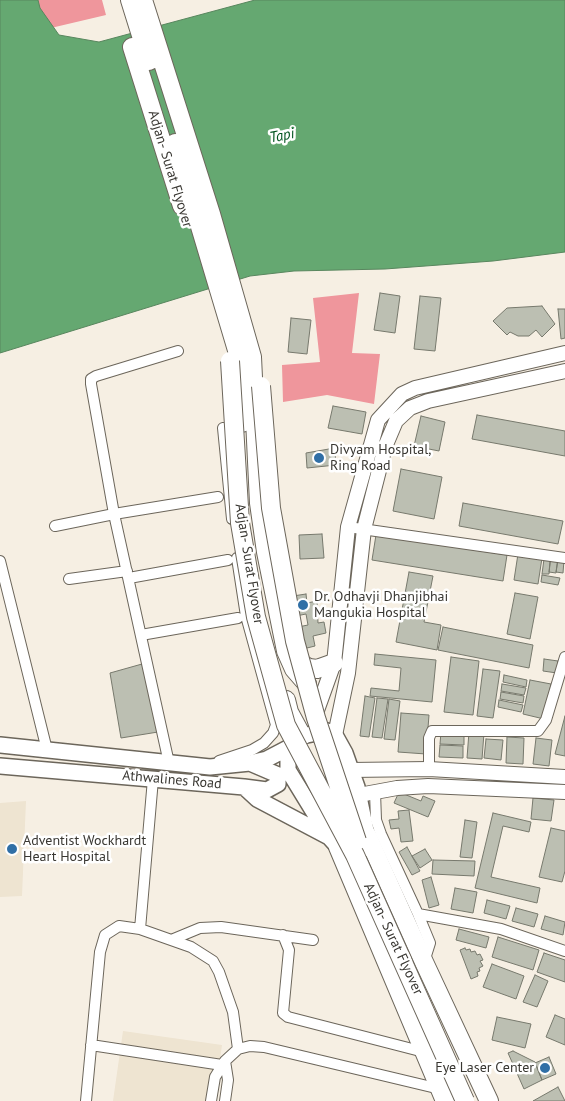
<!DOCTYPE html>
<html>
<head>
<meta charset="utf-8">
<style>
  body { margin:0 }
  canvas { display:block; background:#f6efe3 }
</style>
</head>
<body>
<canvas width="565" height="1101"></canvas>
<script>
const context = document.querySelector('canvas').getContext('2d');
context.lineJoin = 'round';
function fill(path, color) { context.fillStyle = color; context.fill(path, 'evenodd'); }
const toPath = rows => new Path2D(rows.map(r => 'M' + r).join(''));
function stroke(path, color, width, dash) { context.strokeStyle = color; context.lineWidth = width; context.lineCap = dash ? 'butt' : 'round'; context.setLineDash(dash || []); context.stroke(path); }
function write(font, color, halo, rows, align = 'center') {
  context.font = font + ' "PT Sans",sans-serif'; context.lineWidth = 5; context.setLineDash([]); context.textBaseline = 'middle'; context.strokeStyle = halo; context.fillStyle = color; for (const [text, x, y, turn = 0] of rows) {
    context.save(); context.translate(x, y); context.rotate((+turn || 0) * Math.PI / 180); context.textAlign = isNaN(turn) ? turn : align; if (halo) context.strokeText(text, 0, 0); context.fillText(text, 0, 0); context.restore();
  }
}
fill(toPath([
  [26,801,22,896,0,897,0,803],
  [123,1031,222,1045,214,1101,113,1101]
]), '#eee4d1');
fill(toPath([
  [0,0,102,0,106,15,0,40],
  [359,293,352,353,380,354,374,404,327,395,283,402,282,365,320,362,313,298]
]), '#ef969c');
const water = toPath([
  [0,0,38,0,40,8,59,35,99,42,255,0,565,0,565,252,493,261,385,269,294,271,250,276,0,353,0,0]
]);
fill(water, '#65a871');
stroke(water, '#58865e', 1);
const building = toPath([
  [380,293,400,296,395,333,374,330,380,293],
  [420,296,441,298,435,351,414,349,420,296],
  [542,306,555,324,542,337,536,330,529,336,518,336,510,332,507,335,493,321,507,308,542,306],
  [558,309,565,309,565,338,561,339,558,309],
  [291,318,311,320,307,354,288,352,291,318],
  [333,406,366,412,362,434,328,428,333,406],
  [477,415,565,431,565,456,472,439,477,415],
  [421,416,445,422,439,451,414,446,421,416],
  [329,449,330,451,335,450,336,465,307,468,306,453,329,449],
  [401,469,442,477,434,519,393,511,401,469],
  [463,503,563,521,558,544,459,526,463,503],
  [322,534,324,558,300,559,299,535,322,534],
  [376,535,507,555,503,581,372,560,376,535],
  [518,554,542,558,538,584,514,580,518,554],
  [551,557,558,558,556,573,549,572,551,557],
  [544,559,550,560,549,574,542,574,544,559],
  [558,559,564,560,563,573,556,572,558,559],
  [409,572,433,576,424,622,441,625,437,650,396,642,409,572],
  [542,575,560,578,558,585,541,582,542,575],
  [515,593,538,597,530,639,507,634,515,593],
  [306,594,307,603,317,601,318,623,324,622,326,633,313,636,315,646,303,649,298,627,308,625,306,614,296,616,293,596,306,594],
  [443,627,533,645,529,668,438,650,443,627],
  [375,654,436,660,432,702,370,696,371,688,399,691,401,668,374,665,375,654],
  [451,657,479,661,473,715,444,712,451,657],
  [544,659,558,661,557,673,543,671,544,659],
  [142,664,158,732,121,738,110,673,142,664],
  [483,669,500,671,493,718,477,716,483,669],
  [504,675,527,680,526,687,503,682,504,675],
  [530,680,551,684,544,719,523,714,530,680],
  [502,684,526,688,524,695,501,691,502,684],
  [501,692,524,696,523,703,500,699,501,692],
  [365,696,375,698,369,737,360,736,365,696],
  [377,698,388,699,382,738,372,737,377,698],
  [389,699,400,701,395,740,384,739,389,699],
  [499,700,523,705,521,712,498,707,499,700],
  [401,713,429,715,426,754,398,752,401,713],
  [565,716,565,756,555,754,565,716],
  [441,732,464,733,464,745,440,744,441,732],
  [469,732,484,733,482,759,467,758,469,732],
  [507,737,524,738,523,764,506,763,507,737],
  [536,738,552,740,549,766,533,764,536,738],
  [486,739,503,740,501,760,484,758,486,739],
  [440,745,463,746,463,758,439,757,440,745],
  [399,792,421,801,423,796,435,801,428,817,394,803,399,792],
  [533,798,554,800,551,821,531,819,533,798],
  [409,810,413,841,401,842,399,828,391,829,389,820,399,819,398,811,409,810],
  [493,813,531,822,529,832,503,826,491,877,540,888,537,903,475,888,493,813],
  [465,820,477,822,472,858,460,857,465,820],
  [551,828,565,831,565,871,562,882,539,877,551,828],
  [407,847,420,871,412,875,399,852,407,847],
  [425,849,432,860,420,868,412,856,425,849],
  [433,860,475,861,474,876,432,874,433,860],
  [431,877,439,905,429,908,422,880,431,877],
  [455,888,477,892,473,913,451,909,455,888],
  [487,900,510,906,506,919,484,913,487,900],
  [516,908,538,914,534,927,512,921,516,908],
  [545,916,565,922,563,935,541,929,545,916],
  [459,929,489,937,486,948,456,940,459,929],
  [498,937,539,950,533,970,492,957,498,937],
  [465,948,466,950,470,949,471,952,475,951,477,955,480,954,483,960,480,961,483,966,479,968,480,971,477,972,478,976,471,979,460,950,465,948],
  [544,953,565,960,565,982,537,972,544,953],
  [492,964,524,976,516,999,483,987,492,964],
  [535,975,548,981,537,1007,523,1002,535,975],
  [555,1015,565,1019,565,1045,546,1037,555,1015],
  [497,1017,531,1024,525,1048,492,1040,497,1017],
  [513,1051,535,1062,542,1080,524,1089,508,1053,513,1051],
  [549,1057,556,1074,542,1080,535,1063,549,1057],
  [558,1087,565,1101,533,1101,558,1087]
]);
fill(building, '#bcbfb2');
stroke(building, '#77796d', 1);
const street = toPath([
  [223,428,232,519],
  [55,526,114,514,218,497],
  [348,527,565,558],
  [0,561,47,750],
  [129,578,228,560],
  [69,579,127,571],
  [141,635,238,618],
  [219,761,252,750,264,743,273,733,276,725,246,616,237,558],
  [169,763,114,514,91,384,91,379,96,376,178,351],
  [429,769,429,738,432,731,538,731,546,720,565,657],
  [375,792,376,820,381,834,418,914],
  [140,929,153,779],
  [283,935,289,950,283,1013,288,1017,424,1052],
  [171,940,200,928,221,927,313,940],
  [424,962,430,943,418,914,501,929,565,951],
  [91,1045,222,1065],
  [86,1101,100,952,105,935,119,926,140,929,191,947,213,961,219,972,233,1012,238,1049],
  [211,1101,215,1077,225,1061,238,1049,250,1046,264,1047,440,1089],
  [225,1101,228,1080,225,1061]
]);
const secondary = toPath([
  [315,716,334,663,348,527,378,420,402,394,415,388,565,353],
  [335,735,348,673,364,529,385,447,396,421,410,408,428,401,565,371],
  [350,770,429,769,565,777],
  [359,795,397,788,428,786,565,792]
]);
const primary = toPath([
  [327,731,335,735,345,753,357,787,367,835,364,849,346,852,338,847,329,837,288,770,288,748,302,736,327,731],
  [0,745,210,767,250,763,267,759,288,748],
  [0,766,244,787,257,799,329,837],
  [244,787,267,790,278,784,278,775,250,763]
]);
const highway = toPath([
  [130,0,149,61],
  [143,0,211,214,252,357,259,503,266,552,286,651,294,669,307,684],
  [132,47,182,206],
  [175,143,239,357,242,423],
  [291,658,309,668,317,669,334,663],
  [286,700,289,712,302,736],
  [367,835,424,962,489,1101],
  [338,847,445,1101]
]);
stroke(street, '#6c665b', 12);
stroke(secondary, '#6c665b', 16);
stroke(primary, '#6c665b', 18);
stroke(highway, '#6c665b', 20);
stroke(street, '#fff', 10);
stroke(secondary, '#fff', 14);
stroke(primary, '#fff', 15);
stroke(highway, '#fff', 18);
const highwayBridge = toPath([
  [230,361,240,523,256,617,286,725,355,855,465,1101],
  [261,386,271,508,295,641,316,718,357,841]
]);
stroke(highwayBridge, '#6c665b', 20, []);
stroke(highwayBridge, '#fff', 18);
for (const [x, y, r, color] of [
  [319,458,6,"#306fa6"],
  [303,605,6,"#306fa6"],
  [12,849,6,"#306fa6"],
  [545,1068,6,"#306fa6"]
]) { const dot = new Path2D(); dot.arc(x, y, r, 0, 2 * Math.PI); context.fillStyle = color; context.fill(dot); stroke(dot, '#fff', 2); }
write('14px', '#393732', '#fff', [
  ["Adjan- Surat Flyover",170,169,73],
  ["Adjan- Surat Flyover",249,564,81],
  ["Athwalines Road",172,780,5],
  ["Adjan- Surat Flyover",393,939,65]
]);
write('14px', '#393732', '#fff', [
  ["Divyam Hospital,",330,450],
  ["Ring Road",330,466],
  ["Dr. Odhavji Dhanjibhai",314,597],
  ["Mangukia Hospital",314,613],
  ["Adventist Wockhardt",23,841],
  ["Heart Hospital",23,857],
  ["Eye Laser Center",534,1068,"right"]
], 'left');
write('italic 15px', '#01531e', '#fff', [
  ["Tapi",282,136,-11]
]);
</script>
</body>
</html>
